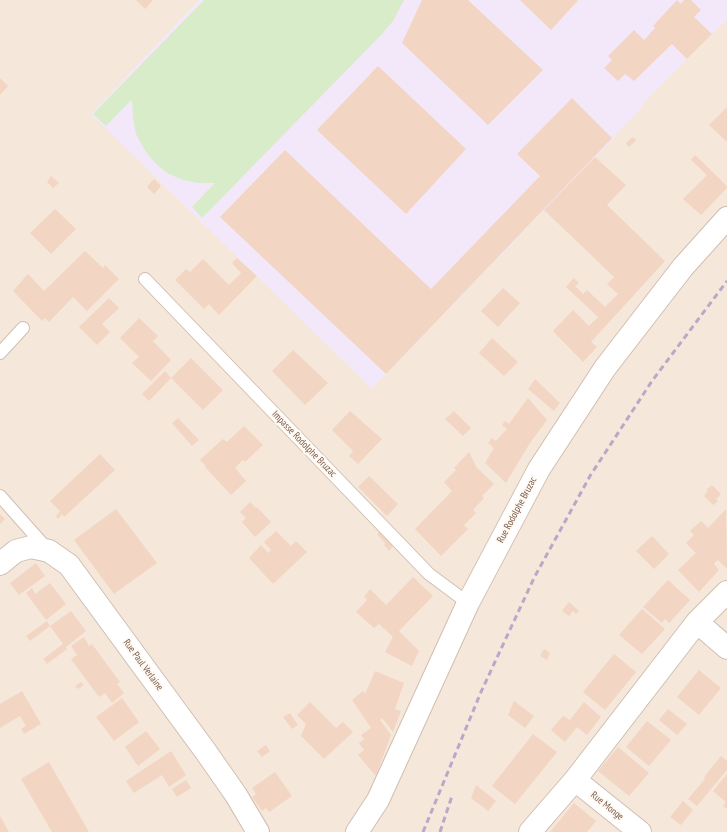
<!DOCTYPE html>
<html>
<head>
<meta charset="utf-8">
<style>
  body { margin:0 }
  canvas { display:block; background:#fdf6ec }
</style>
</head>
<body>
<canvas width="727" height="832"></canvas>
<script>
const context = document.querySelector('canvas').getContext('2d');
context.lineJoin = 'round';
function fill(path, color) { context.fillStyle = color; context.fill(path, 'evenodd'); }
const toPath = rows => new Path2D(rows.map(r => 'M' + r).join(''));
function stroke(path, color, width, dash) { context.strokeStyle = color; context.lineWidth = width; context.lineCap = dash ? 'butt' : 'round'; context.setLineDash(dash || []); context.stroke(path); }
function write(font, color, halo, rows, align = 'center') {
  context.font = font + ' "PT Sans Narrow",sans-serif'; context.lineWidth = 4; context.setLineDash([]); context.textBaseline = 'middle'; context.strokeStyle = halo; context.fillStyle = color; for (const [text, x, y, turn = 0] of rows) {
    context.save(); context.translate(x, y); context.rotate((+turn || 0) * Math.PI / 180); context.textAlign = isNaN(turn) ? turn : align; if (halo) context.strokeText(text, 0, 0); context.fillText(text, 0, 0); context.restore();
  }
}
fill(toPath([
  [0,0,727,0,727,832,0,832]
]), '#f5e8da');
fill(toPath([
  [199,0,520,0,551,30,580,0,727,0,727,19,642,104,643,106,615,136,372,389,91,114]
]), '#f3e8fa');
fill(toPath([
  [204,0,404,0,393,21,382,34,202,218,192,207,215,183,199,183,183,180,167,173,154,162,144,149,136,134,133,118,132,101,130,101,106,126,93,114]
]), '#d8ecc9');
fill(toPath([
  [136,0,153,0,145,9],
  [422,0,468,0,543,70,488,125,402,43],
  [520,0,578,0,551,30],
  [677,0,681,4,684,0,691,0,701,10,694,17,712,34,687,59,672,44,634,81,625,74,618,81,604,68,612,60,608,56,634,30,644,40,655,28,653,26],
  [378,66,466,149,406,214,317,130],
  [0,78,8,86,0,95],
  [572,98,612,138,386,374,220,217,285,150,431,289,540,176,517,154],
  [727,107,727,142,709,125],
  [633,137,636,140,629,147,626,143],
  [695,155,727,186,727,188,701,215,683,199,707,175,691,160],
  [595,157,626,185,607,205,665,261,591,342,597,347,583,362,553,331,573,310,589,326,598,317,566,287,574,278,579,283,575,286,583,294,587,290,605,307,618,294,607,284,614,277,544,210],
  [51,176,59,183,53,188,47,182],
  [154,179,161,186,154,194,147,187],
  [55,209,76,229,51,254,30,233],
  [85,251,103,268,105,265,119,279,87,311,73,297,49,322,45,318,42,321,13,291,28,274,44,291],
  [237,258,257,276,219,315,209,304,204,309,175,280,186,269,190,272,203,259,229,285,241,273,232,263],
  [503,288,520,303,498,327,481,311],
  [109,298,119,308,102,324,110,332,97,345,79,327],
  [139,318,158,336,153,341,171,360,151,381,132,363,139,357,120,338],
  [492,338,518,362,504,376,479,353],
  [293,350,328,383,305,405,272,371],
  [191,358,223,390,203,410,171,378],
  [165,371,171,378,149,401,142,394],
  [535,379,560,403,554,411,528,389],
  [528,398,547,420,530,443,506,483,485,463,494,448,488,443,492,438,496,441,507,429,502,425,505,421,509,424],
  [350,411,382,439,358,464,349,456,353,451,332,430],
  [454,411,471,428,463,436,445,419],
  [178,418,199,440,192,446,172,423],
  [244,426,263,445,245,462,243,460,235,468,246,481,231,495,205,467,206,466,200,460,223,439,227,442],
  [469,452,477,468,494,484,482,496,484,498,473,510,476,513,464,525,468,529,441,556,415,529,452,491,444,482,456,470,454,468],
  [100,454,115,470,64,517,62,514,58,519,56,516,60,511,50,501],
  [369,476,398,504,387,516,358,487],
  [712,485,721,494,716,499,718,501,713,505,704,496,708,491,706,490],
  [250,502,256,508,257,507,271,522,255,537,242,522,246,518,240,512],
  [116,509,157,563,114,594,74,540],
  [726,509,727,569,718,560,714,564,719,570,699,592,678,570,696,553,686,543,694,535,690,531,701,521,708,528],
  [0,514,5,519,0,524],
  [276,531,291,546,296,541,307,552,273,584,249,558,261,545,268,553,271,550,264,542],
  [380,531,394,545,389,551,384,545,385,543,377,534],
  [652,536,669,554,654,569,636,551],
  [36,563,45,576,19,595,10,583],
  [413,577,433,596,399,631,419,651,412,666,385,652,393,637,379,624,374,628,356,612,367,600,364,597,370,589,386,605],
  [668,580,690,600,669,623,665,619,662,623,643,607],
  [50,583,66,604,46,620,26,593,32,588,35,594],
  [569,602,579,611,576,614,573,611,569,616,562,611],
  [642,609,665,629,642,654,619,635],
  [71,611,86,631,66,647,67,649,47,664,43,659,63,644,50,626],
  [47,621,50,626,30,641,26,636],
  [84,637,89,646,92,644,120,682,117,684,124,693,112,703,105,693,99,697,71,659,77,655,71,646],
  [544,649,550,653,547,660,540,656],
  [614,654,636,672,605,710,583,692],
  [699,670,721,688,699,715,677,697],
  [375,671,404,683,395,709,401,711,393,732,382,718,380,720,391,735,376,776,358,755,364,750,359,743,364,739,361,735,371,728,352,700,363,691,365,694],
  [81,682,84,685,78,689,75,686],
  [22,691,41,724,24,734,21,729,26,726,20,716,0,728,0,704],
  [122,698,139,722,114,741,96,717],
  [514,701,534,716,525,728,508,715],
  [310,702,336,728,343,722,353,732,324,759,301,736,306,724,297,715],
  [584,702,601,717,587,735,577,727,565,742,551,730,563,716,570,720],
  [668,709,687,724,677,735,659,720],
  [290,713,298,725,292,729,283,717],
  [647,721,671,740,649,766,626,747],
  [146,731,160,749,138,766,125,747],
  [533,734,557,752,515,804,492,786],
  [266,745,270,751,262,757,257,751],
  [618,747,649,773,629,796,598,771],
  [171,751,186,775,169,787,162,775,134,793,126,781],
  [721,756,727,761,727,770,697,806,688,799,705,779,704,777],
  [49,762,89,832,52,832,21,779],
  [275,772,292,796,269,812,266,808,262,811,252,797,256,794,252,788],
  [727,774,727,809,723,806,726,802,713,791],
  [186,780,191,788,177,797,172,789],
  [476,785,496,801,488,811,471,798],
  [683,801,693,810,681,825,670,817],
  [574,803,596,821,587,832,550,832],
  [0,816,9,832,0,832]
]), '#f3d5c3');
const lane = toPath([
  [145,279,429,574,468,603],
  [0,353,23,328],
  [0,496,47,549]
]);
const street = toPath([
  [0,564,16,551,31,547,49,551,69,565,206,752,236,795,258,832],
  [697,622,727,648],
  [575,780,640,832],
  [357,832,378,800,468,603,539,469,605,368,683,267,727,218],
  [530,832,575,780,697,622,727,592]
]);
stroke(lane, '#d1beb0', 14);
stroke(street, '#d1beb0', 24);
stroke(lane, '#fff', 12);
stroke(street, '#fff', 22);
stroke(toPath([
  [423,832,481,692,534,578,590,476,652,381,727,281],
  [440,832,452,796]
]), '#b9a8c9', 3, [6, 4]);
write('10px', '#7a5c4d', '#fffaf3', [
  ["Impasse Rodolphe Bruzac",304,444,46],
  ["Rue Rodolphe Bruzac",517,510,-62],
  ["Rue Paul Verlaine",143,665,54],
  ["Rue Monge",607,806,39]
]);
</script>
</body>
</html>
